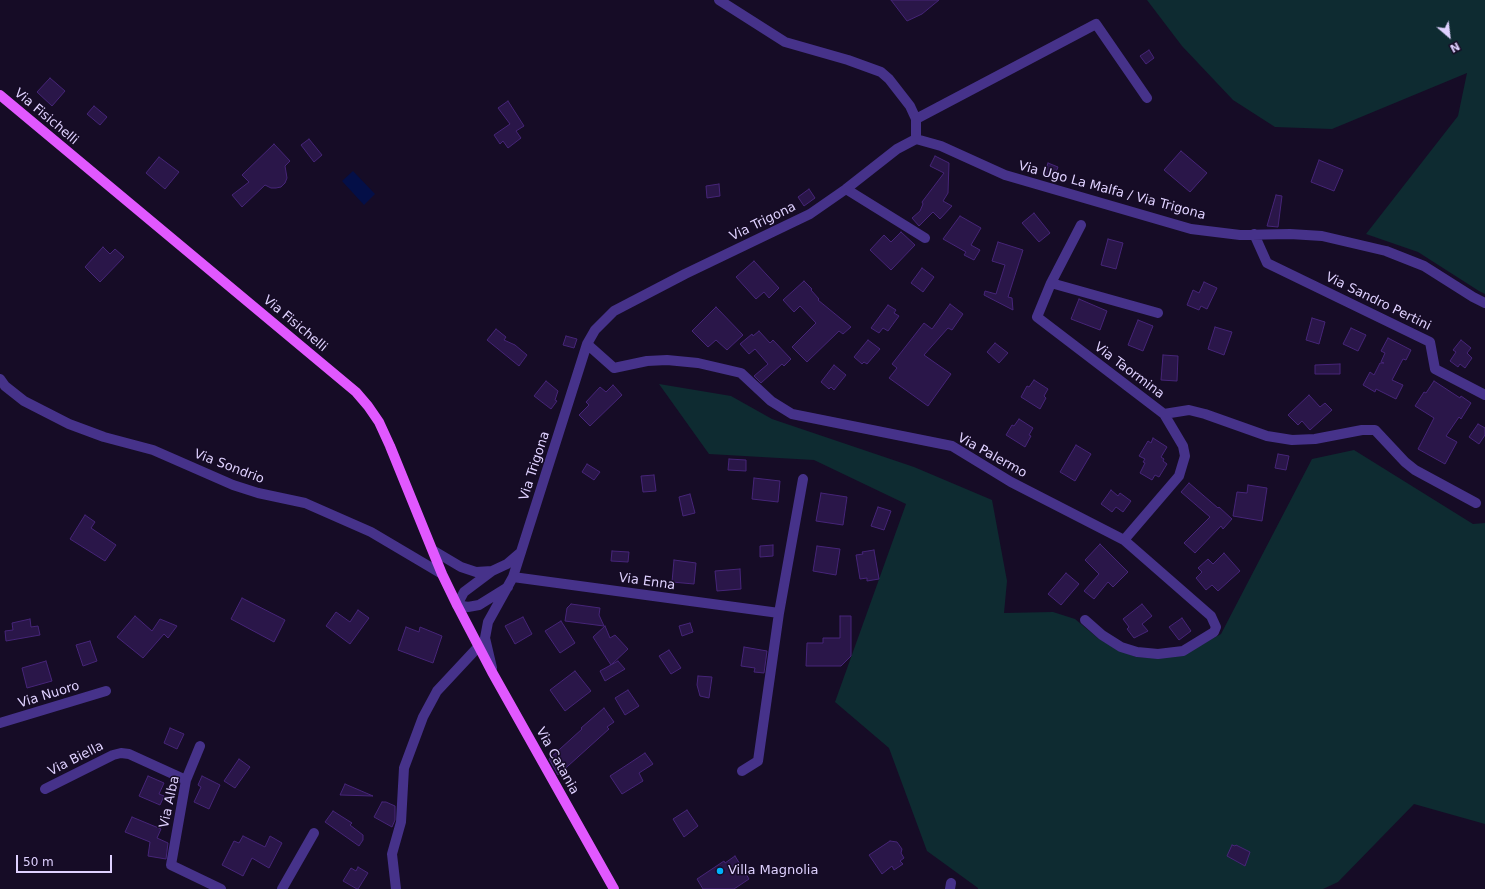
<!DOCTYPE html>
<html>
<head>
<meta charset="utf-8">
<style>
  body { margin:0 }
  #map { position:relative; width:1485px; height:889px; overflow:hidden; background:#160c26; font-family:"DejaVu Sans",sans-serif }
  canvas { display:block }
  .north { position:absolute; left:1429px; top:16px; width:40px; height:40px; -webkit-text-stroke:3px #160c26; paint-order:stroke; rotate:152deg; font-size:11px; font-weight:700; line-height:16px; text-align:center; color:#dfd1ff }
  .north::after { content:''; display:block; margin:auto; width:14px; height:18px; background:#dfd1ff; clip-path:polygon(50% 0,100% 100%,50% 72%,0 100%) }
  .scale { position:absolute; left:16px; top:855px; width:96px; height:18px; box-sizing:border-box; border:2px solid #dfd1ff; border-top:0; padding-left:5px; font-size:12px; line-height:14px; white-space:nowrap; color:#dfd1ff; -webkit-text-stroke:3px #160c26; paint-order:stroke }
</style>
</head>
<body>
<div id="map">
<canvas width="1485" height="889"></canvas>
<div class="north">N</div>
<div class="scale">50 m</div>
</div>
<script>
const context = document.querySelector('canvas').getContext('2d');
context.lineJoin = 'round';
function fill(path, color) { context.fillStyle = color; context.fill(path, 'evenodd'); }
const toPath = rows => new Path2D(rows.map(r => 'M' + r).join(''));
function stroke(path, color, width, dash) { context.strokeStyle = color; context.lineWidth = width; context.lineCap = dash ? 'butt' : 'round'; context.setLineDash(dash || []); context.stroke(path); }
function write(font, color, halo, rows, align = 'center') {
  context.font = font + ' "DejaVu Sans",sans-serif'; context.lineWidth = 3; context.setLineDash([]); context.textBaseline = 'middle'; context.strokeStyle = halo; context.fillStyle = color; for (const [text, x, y, turn = 0] of rows) {
    context.save(); context.translate(x, y); context.rotate((+turn || 0) * Math.PI / 180); context.textAlign = isNaN(turn) ? turn : align; if (halo) context.strokeText(text, 0, 0); context.fillText(text, 0, 0); context.restore();
  }
}
fill(toPath([
  [1147,0,1485,0,1485,294,1479,291,1418,252,1366,234,1458,116,1467,73,1332,129,1275,127,1233,100,1182,46],
  [659,384,731,396,772,419,914,467,992,500,1007,581,1004,613,1053,612,1075,619,1099,639,1119,650,1136,657,1157,658,1183,655,1221,634,1312,459,1354,450,1473,524,1485,523,1485,824,1414,804,1338,882,1323,889,978,889,978,888,927,851,889,748,835,702,906,504,814,460,709,454]
]), '#0e2b31');
fill(toPath([
  [353,171,375,194,364,205,342,181]
]), '#040f47');
const building = toPath([
  [891,0,939,0,922,14,907,21,891,0],
  [1149,50,1154,58,1146,64,1140,56,1149,50],
  [50,78,65,91,52,106,37,92,50,78],
  [508,101,524,126,516,131,521,138,508,148,503,141,500,144,494,135,510,124,498,108,508,101],
  [94,106,107,117,100,125,87,114,94,106],
  [309,139,322,155,314,162,301,145,309,139],
  [274,144,290,161,285,166,287,178,285,183,281,187,276,188,271,188,265,185,242,207,232,195,249,182,242,175,274,144],
  [1181,151,1207,173,1190,192,1164,170,1181,151],
  [935,156,949,163,948,193,943,201,952,206,940,219,933,212,919,226,912,218,920,211,923,204,922,202,944,173,930,166,935,156],
  [159,157,179,172,165,189,146,173,159,157],
  [1319,160,1343,170,1334,191,1311,182,1319,160],
  [1048,163,1058,167,1054,177,1044,174,1048,163],
  [719,184,720,196,707,198,706,186,719,184],
  [809,189,815,198,804,206,798,197,809,189],
  [1276,195,1282,196,1278,227,1267,226,1276,195],
  [1034,213,1050,233,1039,242,1022,223,1034,213],
  [960,216,981,228,971,245,980,250,974,260,964,255,966,252,943,239,960,216],
  [901,232,915,245,891,270,870,250,884,235,891,242,901,232],
  [1108,239,1123,243,1116,269,1101,265,1108,239],
  [998,242,1023,250,1008,297,1012,298,1013,310,984,295,985,291,996,294,1005,265,992,261,998,242],
  [103,247,110,254,115,249,124,257,100,282,85,267,103,247],
  [754,261,779,288,769,298,764,292,756,299,736,277,754,261],
  [922,268,934,277,923,292,911,283,922,268],
  [804,281,812,289,811,290,819,299,818,300,851,327,843,334,839,331,807,362,792,347,816,323,800,306,794,312,783,300,804,281],
  [1204,282,1217,288,1207,309,1201,306,1199,310,1187,305,1193,290,1199,293,1204,282],
  [1079,299,1107,311,1100,330,1071,319,1079,299],
  [950,304,963,314,952,330,948,328,924,355,951,374,928,406,889,378,897,368,892,364,924,323,932,329,950,304],
  [888,305,896,310,894,313,899,316,888,331,883,328,879,333,871,328,888,305],
  [716,307,743,335,727,350,716,340,708,347,692,331,716,307],
  [1312,318,1325,322,1319,344,1306,340,1312,318],
  [1138,320,1153,326,1143,351,1128,345,1138,320],
  [1215,327,1232,332,1224,355,1208,349,1215,327],
  [1351,328,1366,335,1358,351,1343,344,1351,328],
  [496,329,506,337,504,340,515,345,527,355,519,366,487,340,496,329],
  [759,331,770,343,773,340,791,359,784,366,782,364,761,383,754,376,768,364,755,349,749,354,740,344,752,334,753,336,759,331],
  [566,336,577,339,574,348,563,345,566,336],
  [1388,338,1411,350,1406,360,1403,359,1392,380,1403,385,1396,399,1376,389,1375,392,1363,385,1370,372,1374,375,1380,363,1384,363,1381,362,1385,353,1381,351,1388,338],
  [868,340,880,349,867,364,864,362,862,364,854,357,868,340],
  [1461,340,1471,348,1467,353,1472,358,1465,368,1460,364,1458,367,1450,361,1456,352,1453,350,1461,340],
  [995,343,1008,353,999,363,987,352,995,343],
  [1163,355,1178,356,1177,381,1161,380,1163,355],
  [1340,364,1340,374,1315,374,1315,365,1340,364],
  [834,365,846,375,834,390,831,387,829,389,821,382,834,365],
  [1034,380,1048,389,1044,396,1046,398,1040,409,1021,397,1027,386,1029,387,1034,380],
  [546,381,558,391,555,400,557,401,551,409,534,396,546,381],
  [1434,381,1460,398,1461,396,1471,403,1461,419,1459,417,1446,436,1457,442,1445,464,1418,449,1434,418,1415,406,1424,392,1426,393,1434,381],
  [613,385,622,395,590,426,579,415,589,405,586,402,600,387,606,392,613,385],
  [1309,395,1320,407,1325,403,1332,410,1310,430,1302,421,1298,425,1288,415,1309,395],
  [1019,419,1033,428,1029,435,1031,436,1025,447,1006,435,1012,425,1014,426,1019,419],
  [1478,424,1485,428,1485,435,1479,444,1469,437,1478,424],
  [1153,438,1167,447,1161,457,1164,459,1163,461,1167,464,1159,477,1155,475,1152,480,1140,473,1145,463,1143,462,1145,459,1139,456,1148,441,1151,443,1153,438],
  [1076,445,1091,454,1075,481,1060,472,1076,445],
  [1278,454,1289,456,1286,470,1275,468,1278,454],
  [729,459,746,460,746,471,728,470,729,459],
  [587,464,600,472,594,480,582,472,587,464],
  [654,475,656,491,643,492,641,476,654,475],
  [754,478,780,481,778,502,752,499,754,478],
  [1189,483,1218,508,1219,507,1232,519,1223,529,1221,526,1195,553,1184,543,1210,517,1181,492,1189,483],
  [1248,485,1267,488,1262,521,1233,516,1237,492,1247,493,1248,485],
  [1111,490,1118,496,1120,493,1131,501,1123,512,1116,507,1112,512,1101,504,1111,490],
  [821,493,847,497,843,525,816,521,821,493],
  [690,494,695,513,683,516,679,497,690,494],
  [878,507,891,511,884,530,871,526,878,507],
  [85,515,95,522,91,528,116,545,105,561,70,539,85,515],
  [1100,544,1128,572,1113,587,1108,582,1094,599,1084,591,1099,574,1085,560,1100,544],
  [773,545,773,556,760,557,760,546,773,545],
  [817,546,840,549,836,575,813,571,817,546],
  [874,550,879,579,867,581,867,578,860,579,856,555,863,554,862,552,874,550],
  [612,551,629,552,628,562,611,561,612,551],
  [1224,553,1240,571,1218,591,1212,585,1206,590,1196,578,1202,572,1198,568,1208,559,1213,564,1224,553],
  [674,560,696,563,694,584,672,582,674,560],
  [740,569,741,589,717,591,715,571,740,569],
  [1066,573,1079,584,1061,605,1048,594,1066,573],
  [242,598,285,620,274,642,231,619,242,598],
  [571,604,600,608,599,615,604,626,565,621,567,608,571,604],
  [1142,604,1152,616,1142,624,1148,631,1134,638,1127,629,1129,627,1123,619,1142,604],
  [358,610,369,618,350,644,326,626,336,612,350,622,358,610],
  [135,616,152,631,160,619,177,626,168,638,164,634,143,658,117,637,135,616],
  [840,616,851,616,851,656,841,666,806,666,807,643,823,643,823,638,840,638,840,616],
  [523,617,532,634,515,644,505,626,523,617],
  [1182,618,1191,631,1179,640,1169,627,1182,618],
  [30,619,31,627,38,626,40,635,6,641,5,631,13,630,12,623,30,619],
  [561,621,575,643,560,653,545,631,561,621],
  [690,623,693,632,682,636,679,626,690,623],
  [605,626,610,638,615,635,628,649,611,665,593,637,605,626],
  [406,627,419,632,420,627,442,636,433,663,398,650,406,627],
  [90,641,97,661,83,666,76,645,90,641],
  [744,647,767,651,764,673,754,672,755,668,741,666,744,647],
  [669,650,681,668,671,674,659,656,669,650],
  [46,661,52,681,27,688,22,668,46,661],
  [618,661,625,669,605,681,600,671,618,661],
  [575,671,591,691,565,711,550,690,575,671],
  [698,676,712,677,709,698,700,696,697,685,698,676],
  [628,690,639,706,625,715,615,698,628,690],
  [604,708,614,722,607,727,609,729,558,775,549,759,582,729,581,728,604,708],
  [170,728,184,734,177,749,164,743,170,728],
  [645,753,653,764,639,773,643,781,622,794,610,776,645,753],
  [239,759,250,767,235,788,224,781,239,759],
  [148,776,164,783,159,794,164,796,160,805,139,796,148,776],
  [202,776,220,785,209,809,194,802,201,787,198,785,202,776],
  [345,784,373,796,340,795,345,784],
  [382,802,386,802,395,806,395,820,392,827,374,817,382,802],
  [687,810,698,826,684,837,673,819,687,810],
  [333,811,352,823,350,825,363,835,363,840,359,846,325,822,333,811],
  [132,817,161,829,157,838,168,843,166,859,148,856,150,842,125,832,132,817],
  [243,836,265,847,270,836,282,843,269,868,252,858,243,876,222,865,234,841,239,843,243,836],
  [890,841,897,842,902,849,901,853,904,858,900,861,903,864,894,870,892,866,882,874,869,855,890,841],
  [1232,845,1235,846,1236,845,1250,852,1245,866,1227,856,1232,845],
  [735,856,749,879,734,889,703,889,697,879,724,861,725,863,735,856],
  [358,867,368,873,358,889,357,889,343,881,351,868,356,871,358,867]
]);
fill(building, '#2a1649');
stroke(building, '#462578', 1);
stroke(toPath([
  [719,0,785,42,848,60,881,72,889,79,910,106,916,119,916,139],
  [916,119,1096,24,1147,98],
  [916,139,941,146,1005,175,1191,229,1240,235,1290,234,1322,236,1386,251,1424,266,1473,297,1485,303],
  [846,189,925,238],
  [1081,225,1051,283,1037,317,1164,414,1183,446,1185,456,1179,476,1124,540],
  [1254,234,1267,263,1430,342,1435,369,1485,395],
  [1051,283,1158,313],
  [587,344,614,368,647,361,667,360,698,363,741,373,771,401,792,414,952,446,1011,482,1124,540,1211,616,1216,627,1214,632,1183,651,1158,654,1137,652,1121,647,1102,635,1085,620],
  [0,379,5,386,24,401,69,424,104,437,153,450,233,485,258,493,305,503,371,532,442,574],
  [1164,414,1189,410,1205,414,1267,436,1292,440,1315,439,1362,430,1375,430,1405,462,1415,470,1476,503],
  [434,551,461,567,476,572,492,571,507,564,521,552],
  [492,571,464,592,457,605,468,607,479,605,508,587],
  [513,577,779,613,758,761,742,771],
  [779,613,803,479],
  [492,668,485,638,488,622,513,577,587,344,595,330,614,311,685,274,810,214,846,189,897,149,916,139],
  [0,723,106,691],
  [200,746,186,780,171,865,221,889],
  [45,789,113,755,121,753,129,754,186,780],
  [282,889,314,833],
  [396,889,392,854,401,822,404,768,423,717,437,691,479,646],
  [950,889,951,883]
]), '#46328a', 10);
stroke(toPath([
  [0,95,356,392,368,406,379,422,390,446,442,574,457,605,492,672,614,889]
]), '#e158ff', 10);
for (const [x, y, r, color] of [
  [720,871,4,"#00b2fc"]
]) { const dot = new Path2D(); dot.arc(x, y, r, 0, 2 * Math.PI); context.fillStyle = color; context.fill(dot); stroke(dot, '#160c26', 1.5); }
write('13px', '#dfd1ff', '#160c26', [
  ["Via Fisichelli",46,117,40],
  ["Via Ugo La Malfa / Via Trigona",1112,191,15],
  ["Via Trigona",763,222,-26],
  ["Via Sandro Pertini",1378,302,26],
  ["Via Fisichelli",295,324,40],
  ["Via Taormina",1129,371,37],
  ["Via Palermo",992,456,29],
  ["Via Trigona",535,466,-72],
  ["Via Sondrio",229,467,21],
  ["Via Enna",647,582,8],
  ["Via Nuoro",49,695,-17],
  ["Via Biella",76,759,-27],
  ["Via Catania",557,761,61],
  ["Via Alba",170,802,-78]
]);
write('13px', '#dfd1ff', '#160c26', [
  ["Villa Magnolia",728,871]
], 'left');
</script>
</body>
</html>
